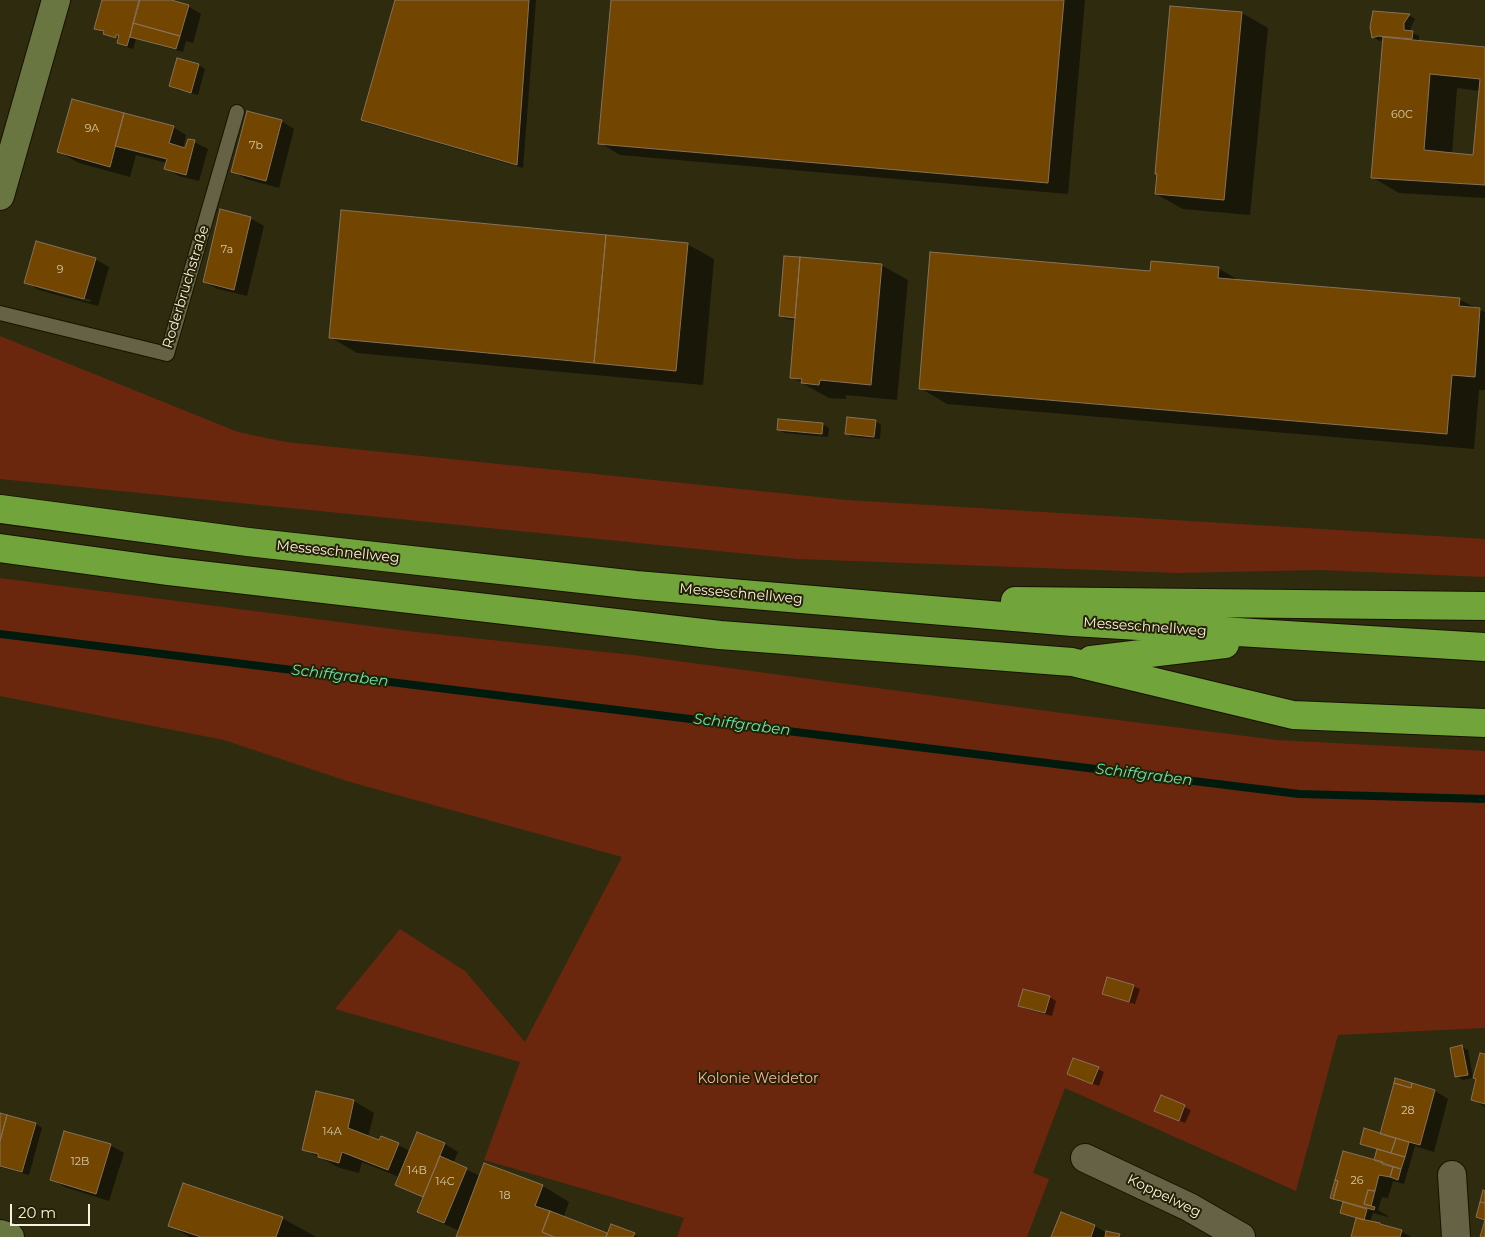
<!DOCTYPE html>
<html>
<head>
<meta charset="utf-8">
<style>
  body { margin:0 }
  #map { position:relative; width:1485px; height:1237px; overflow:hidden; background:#2f2b0f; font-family:Montserrat,sans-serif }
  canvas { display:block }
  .scale { position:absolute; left:10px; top:1204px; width:80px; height:22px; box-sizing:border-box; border:2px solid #f4f2e1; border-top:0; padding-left:6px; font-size:15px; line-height:18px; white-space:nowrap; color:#f4f2e1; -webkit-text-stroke:4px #262105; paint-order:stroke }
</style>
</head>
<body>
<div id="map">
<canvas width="1485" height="1237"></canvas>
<div class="scale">20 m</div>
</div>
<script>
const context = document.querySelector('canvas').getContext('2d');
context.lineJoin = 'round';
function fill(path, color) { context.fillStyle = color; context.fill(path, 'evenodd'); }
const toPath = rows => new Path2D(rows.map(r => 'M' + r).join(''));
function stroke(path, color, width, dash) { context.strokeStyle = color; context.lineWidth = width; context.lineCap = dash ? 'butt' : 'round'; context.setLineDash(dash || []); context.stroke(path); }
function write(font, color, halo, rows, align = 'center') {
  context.font = font + ' Montserrat,sans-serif'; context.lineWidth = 4; context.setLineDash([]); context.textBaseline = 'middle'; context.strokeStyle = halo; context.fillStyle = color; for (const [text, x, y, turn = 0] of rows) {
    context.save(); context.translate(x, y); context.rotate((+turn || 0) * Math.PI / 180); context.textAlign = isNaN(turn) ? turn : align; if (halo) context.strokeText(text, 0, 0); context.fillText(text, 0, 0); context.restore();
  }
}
fill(toPath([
  [0,336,238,432,286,442,847,500,1485,539,1485,577,1320,570,1177,573,798,559,0,479],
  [0,578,416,632,633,655,1062,713,1277,740,1485,751,1485,1028,1338,1035,1296,1191,1065,1088,1033,1173,1049,1179,1027,1237,677,1237,684,1218,484,1160,520,1062,335,1009,400,929,465,971,525,1042,622,857,350,782,224,740,0,696]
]), '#6a270e');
fill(toPath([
  [104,0,167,0,188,6,201,14,193,43,186,41,183,52,136,39,133,49,124,46,118,43,119,40,111,37,96,28],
  [396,0,536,0,523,168,368,123,362,120],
  [612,0,1085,0,1068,194,620,155,600,143],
  [1375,12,1409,15,1415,19,1411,27,1410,32,1419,36,1419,41,1485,48,1485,198,1399,193,1372,177,1384,40,1379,41,1373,37],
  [1457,88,1480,91,1474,156,1452,154],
  [1242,13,1268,28,1250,215,1183,209,1156,194],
  [178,59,199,65,205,69,198,95,177,90,170,86],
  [281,121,294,129,279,188,246,179,232,171],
  [173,127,186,135,183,149,186,149,194,142,208,149,199,181,179,176,166,168,167,163,136,155,130,177,79,163,59,152],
  [250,218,264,226,247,296,218,289,204,282],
  [687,244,714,259,703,385,357,353,330,337],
  [95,259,109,267,98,306,39,290,26,282],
  [38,285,91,300,90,302,38,288],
  [881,265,908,280,897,400,846,395,846,399,829,398,791,377,796,320,786,319,780,315],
  [1218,268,1240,281,1460,300,1485,312,1485,390,1479,390,1474,449,947,404,920,388],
  [875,421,881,425,880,439,853,437,847,434],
  [822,424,829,428,828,437,785,433,778,430],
  [1133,986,1140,989,1135,1004,1110,997,1104,994],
  [1024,990,1050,997,1056,1001,1052,1016,1026,1009,1020,1005],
  [1462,1047,1468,1050,1473,1078,1463,1080,1457,1077],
  [1485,1055,1485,1107,1472,1099],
  [1098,1069,1104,1072,1099,1086,1075,1077],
  [1396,1080,1435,1091,1448,1099,1434,1152,1415,1146,1404,1184,1393,1181,1388,1198,1382,1197,1378,1210,1388,1216,1388,1217,1373,1213,1370,1222,1401,1231,1411,1237,1352,1237,1357,1219,1342,1213,1344,1204,1332,1198,1375,1162,1378,1150,1361,1144,1381,1134],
  [317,1092,354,1101,374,1113,368,1137,380,1142,382,1137,410,1151,417,1133,445,1144,458,1152,453,1163,480,1176,485,1164,543,1186,569,1202,563,1218,608,1235,611,1226,639,1237,457,1237,460,1231,432,1219,418,1211,424,1198,396,1185,399,1177,362,1162,359,1173,340,1168,303,1149],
  [1161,1096,1191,1110,1185,1123,1162,1114],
  [0,1114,36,1124,42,1128,29,1175,0,1167],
  [110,1145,124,1153,109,1201,65,1187,51,1179],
  [282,1218,316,1237,190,1237,169,1225],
  [1095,1226,1107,1233,1122,1237,1052,1237]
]), '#0007');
stroke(toPath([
  [0,634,1299,794,1485,799]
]), '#001b0e', 8);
const building = toPath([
  [102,0,140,0,127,46,117,43,119,35,116,35,116,38,103,34,104,31,94,29,102,0],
  [139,0,171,0,189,5,180,36,133,23,139,0],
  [395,0,529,0,517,165,361,120,395,0],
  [611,0,1064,0,1048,183,598,144,611,0],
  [1170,6,1242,12,1224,200,1155,194,1157,174,1155,174,1170,6],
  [1373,11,1410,14,1404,23,1404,30,1413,31,1412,39,1378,36,1372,38,1370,27,1373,11],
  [133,23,180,36,176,49,130,37,133,23],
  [1383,37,1485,47,1485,185,1371,178,1383,37],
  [1430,74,1480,79,1473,155,1424,150,1430,74],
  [177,58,199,64,191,93,169,86,177,58],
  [72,99,124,113,110,167,57,152,72,99],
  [247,111,282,120,266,181,231,172,247,111],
  [124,113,174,126,169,143,185,148,188,139,195,140,186,175,164,169,167,159,115,146,124,113],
  [220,209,251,217,234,290,203,282,220,209],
  [341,210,606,235,594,363,329,338,341,210],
  [606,235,688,243,676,371,594,363,606,235],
  [36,241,96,258,84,299,24,283,36,241],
  [930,252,1150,271,1151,261,1219,267,1218,278,1460,298,1459,306,1480,308,1475,377,1452,375,1447,434,919,389,930,252],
  [784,256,800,257,795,318,779,316,784,256],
  [800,257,882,264,871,385,820,380,819,385,801,383,802,379,790,378,800,257],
  [847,417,876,420,874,437,845,434,847,417],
  [778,419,823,423,822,434,777,430,778,419],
  [1107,977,1134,985,1129,1002,1102,994,1107,977],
  [1023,989,1050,996,1045,1013,1018,1006,1023,989],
  [1462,1045,1468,1075,1455,1077,1450,1048,1462,1045],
  [1480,1053,1485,1054,1485,1104,1471,1100,1476,1079,1473,1078,1480,1053],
  [1073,1058,1099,1067,1092,1084,1067,1074,1073,1058],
  [1395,1078,1412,1083,1411,1088,1394,1083,1395,1078],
  [1394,1083,1411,1088,1412,1083,1435,1090,1420,1145,1380,1134,1394,1083],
  [316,1091,354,1100,348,1128,379,1140,381,1136,399,1143,388,1170,342,1152,339,1163,318,1157,318,1154,302,1150,316,1091],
  [1161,1095,1185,1105,1179,1121,1154,1111,1161,1095],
  [0,1113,7,1115,0,1141,0,1113],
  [7,1115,36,1123,22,1172,0,1166,0,1141,7,1115],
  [1364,1128,1396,1138,1391,1153,1360,1144,1364,1128],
  [64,1131,111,1144,96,1194,50,1180,64,1131],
  [417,1132,445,1143,423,1197,395,1185,417,1132],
  [1396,1138,1409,1142,1405,1157,1391,1153,1396,1138],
  [1377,1149,1405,1157,1401,1169,1374,1160,1377,1149],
  [1343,1151,1383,1162,1382,1164,1393,1167,1390,1177,1379,1175,1375,1191,1368,1190,1364,1204,1375,1207,1374,1210,1333,1199,1338,1181,1335,1180,1343,1151],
  [440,1156,467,1168,444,1223,417,1212,440,1156],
  [484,1163,543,1185,535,1206,550,1211,542,1232,554,1237,456,1237,484,1163],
  [1393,1167,1401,1169,1398,1180,1390,1177,1393,1167],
  [1335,1180,1338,1181,1333,1199,1330,1198,1335,1180],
  [183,1183,283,1217,276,1237,201,1237,168,1226,183,1183],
  [1368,1190,1375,1191,1371,1206,1364,1204,1368,1190],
  [1483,1190,1485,1191,1485,1203,1480,1202,1483,1190],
  [1343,1202,1367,1209,1364,1220,1340,1213,1343,1202],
  [1480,1202,1485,1203,1485,1220,1476,1217,1480,1202],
  [550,1211,607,1233,606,1237,554,1237,542,1232,550,1211],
  [1061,1212,1095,1225,1091,1237,1051,1237,1061,1212],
  [1356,1218,1380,1223,1380,1224,1402,1230,1400,1237,1351,1237,1356,1218],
  [1485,1220,1485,1237,1480,1237,1485,1220],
  [611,1224,635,1233,633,1237,606,1237,611,1224],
  [1106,1231,1120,1234,1119,1237,1105,1237,1106,1231]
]);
fill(building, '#724600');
stroke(building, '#877159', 1);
const lane = toPath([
  [0,313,167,354,237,112]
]);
const street = toPath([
  [1085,1158,1189,1207,1241,1237],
  [1452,1175,1456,1237]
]);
const secondary = toPath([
  [0,196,56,0],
  [0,1234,10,1237]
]);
const highway = toPath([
  [0,509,248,542,636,585,1073,622,1485,647],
  [0,548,167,571,720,635,1072,662,1293,715,1485,723],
  [1015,601,1485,606],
  [1091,660,1225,644]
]);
stroke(lane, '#181300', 16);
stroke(street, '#181300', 30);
stroke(secondary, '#181300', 30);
stroke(highway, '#181300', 30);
stroke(lane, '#666245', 14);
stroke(street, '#666245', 28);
stroke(secondary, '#697642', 28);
stroke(highway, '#71a43b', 28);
write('11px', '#d4c7a9', null, [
  ["60C",1402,115],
  ["9A",92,129],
  ["7b",256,146],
  ["7a",227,250],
  ["9",60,270],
  ["28",1408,1111],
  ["14A",332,1132],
  ["12B",80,1162],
  ["14B",417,1171],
  ["26",1357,1181],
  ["14C",445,1182],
  ["18",505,1196]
]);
write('14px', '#f4f2e1', '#262105', [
  ["Roderbruchstraße",186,287,-73],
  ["Messeschnellweg",338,552,6],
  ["Messeschnellweg",741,594,5],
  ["Messeschnellweg",1145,627,4],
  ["Koppelweg",1164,1196,26]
]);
write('14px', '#f9b29b', '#262105', [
  ["Kolonie Weidetor",758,1079]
]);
write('italic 15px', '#5de9ae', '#262105', [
  ["Schiffgraben",340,676,7],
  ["Schiffgraben",742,725,7],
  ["Schiffgraben",1144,775,7]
]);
</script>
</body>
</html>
